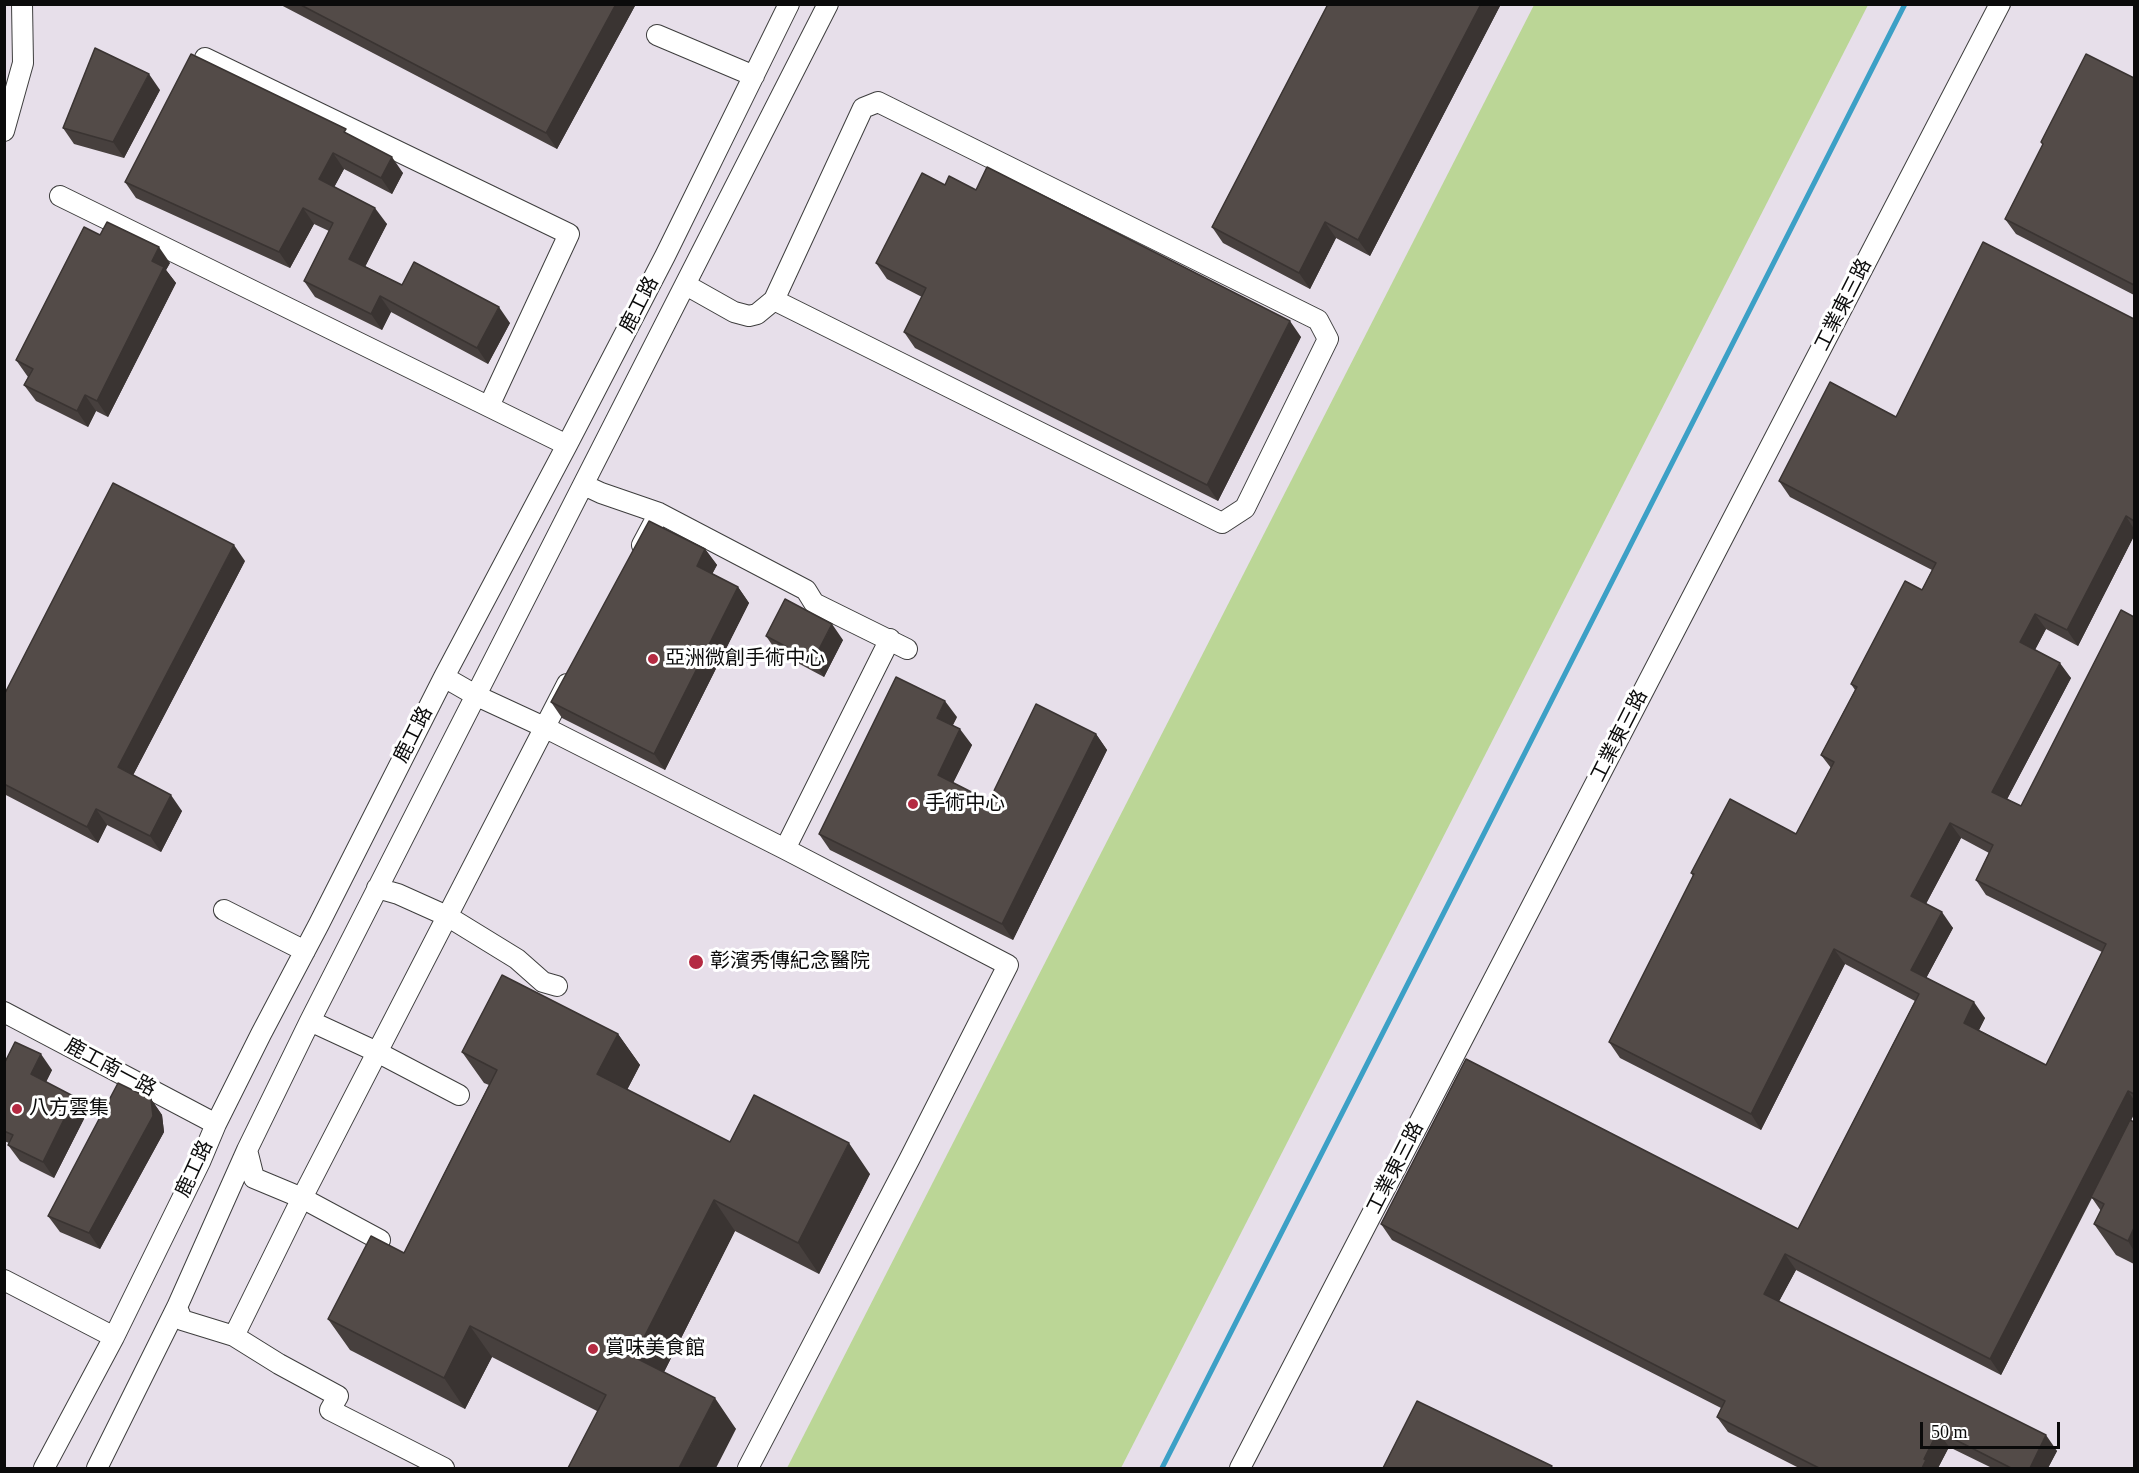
<!DOCTYPE html>
<html>
<head>
<meta charset="utf-8">
<style>
  body { margin:0 }
  #map { position:relative; width:2139px; height:1473px; overflow:hidden; background:#fef8ea; font-family:"Times New Roman",serif }
  canvas { display:block }
  .frame { position:absolute; inset:0; border:6px solid #0b0b0b; pointer-events:none }
  .scale { position:absolute; left:1920px; top:1422px; width:140px; height:27px; box-sizing:border-box; border:3px solid #0b0b0b; border-top:0; padding-left:8px; font-size:18px; line-height:21px; white-space:nowrap; color:#0b0b0b; -webkit-text-stroke:4px #fff; paint-order:stroke }
</style>
</head>
<body>
<div id="map">
<canvas width="2139" height="1473"></canvas>
<div class="frame"></div>
<div class="scale">50 m</div>
</div>
<script>
const context = document.querySelector('canvas').getContext('2d');
context.lineJoin = 'round';
function fill(path, color) { context.fillStyle = color; context.fill(path, 'evenodd'); }
const toPath = rows => new Path2D(rows.map(r => 'M' + r).join(''));
function stroke(path, color, width, dash) { context.strokeStyle = color; context.lineWidth = width; context.lineCap = dash ? 'butt' : 'round'; context.setLineDash(dash || []); context.stroke(path); }
function write(font, color, halo, rows, align = 'center') {
  context.font = font + ' "Times New Roman","Noto Sans TC",serif'; context.lineWidth = 6; context.setLineDash([]); context.textBaseline = 'middle'; context.strokeStyle = halo; context.fillStyle = color; for (const [text, x, y, turn = 0] of rows) {
    context.save(); context.translate(x, y); context.rotate((+turn || 0) * Math.PI / 180); context.textAlign = isNaN(turn) ? turn : align; if (halo) context.strokeText(text, 0, 0); context.fillText(text, 0, 0); context.restore();
  }
}
fill(toPath([
  [5,5,2134,5,2134,1468,5,1468]
]), '#e7dfea');
fill(toPath([
  [1534,5,1868,5,1121,1468,787,1468]
]), '#bbd696');
stroke(toPath([
  [1162,1468,1905,4]
]), '#3ca0c6', 5);
const minor = toPath([
  [657,35,754,76],
  [205,58,569,234,489,406],
  [4,131,23,63,22,4],
  [60,196,567,445],
  [686,285,734,312,749,316,757,314,774,300,1222,523,1245,508,1328,339,1318,320,878,102,863,108,774,300],
  [584,485,601,493,659,513,806,590,814,603,907,649],
  [642,545,659,513],
  [444,677,477,696,544,727,785,849,1008,965,909,1160,748,1468],
  [785,849,890,639],
  [377,888,398,894,447,916,517,959,543,982,557,986],
  [224,910,305,951],
  [4,1012,216,1124],
  [310,1021,377,1052,459,1095],
  [247,1150,254,1178,302,1198,380,1240],
  [4,1280,114,1337],
  [177,1307,182,1320,234,1336,279,1364,338,1396,330,1410,444,1468],
  [234,1336,302,1198,567,684],
  [44,1468,114,1337,200,1162,216,1124,261,1034,319,924,444,677,567,445,665,256,789,4],
  [97,1468,177,1307,247,1150,310,1021,828,4],
  [1240,1468,2000,4]
]);
stroke(minor, '#3e3e3e', 22);
stroke(minor, '#fff', 20);
fill(toPath([
  [279,4,636,4,557,149],
  [1328,4,1501,4,1370,256,1336,238,1310,289,1223,243,1212,227],
  [2134,78,2134,295,2016,234,2005,219,2043,145,2041,142],
  [160,90,124,158,74,144,63,128],
  [351,136,403,173,392,194,344,169,334,187,387,224,365,266,402,285,510,323,488,364,391,312,382,330,315,297,304,281,329,231,314,224,290,268,136,198,125,182],
  [945,185,976,190,1301,337,1218,501,915,348,904,332,922,297,887,279,876,263],
  [100,235,170,263,166,270,176,283,108,417,96,411,88,427,36,401,24,385,28,377,16,360],
  [2134,319,2134,536,2078,646,2046,629,2035,650,2071,678,2007,799,2021,806,2134,617,2134,1114,2131,1121,2134,1122,2134,1264,2116,1255,2094,1224,2101,1211,2092,1198,2001,1375,1796,1270,1779,1301,2057,1451,2048,1468,1992,1468,1949,1447,1938,1468,1799,1468,1728,1432,1717,1417,1721,1408,1392,1240,1381,1224,1798,1229,1915,1001,1845,964,1761,1130,1620,1058,1609,1042,1693,876,1691,873,1796,834,1831,768,1821,755,1855,690,1851,684,1922,590,1932,570,1790,497,1779,481,1896,417],
  [1961,838,1989,853,1976,880,1986,895,2102,952,2046,1065,1979,1030,1985,1018,1926,978,1953,928,1926,904],
  [705,549,717,565,712,574,738,587,749,603,665,770,562,718,551,702],
  [245,561,133,775,182,811,161,852,107,825,98,843,4,794,4,695],
  [766,636,843,640,824,677,777,652],
  [957,717,953,725,972,745,953,783,989,801,1096,734,1107,750,1013,940,830,850,819,834],
  [618,1034,640,1065,627,1090,730,1142,870,1174,819,1274,735,1231,664,1372,736,1429,597,1411,492,1357,465,1409,350,1350,328,1319,404,1253,489,1085,484,1083,462,1052],
  [4,1064,52,1070,46,1082,87,1113,54,1178,20,1161,8,1145,9,1143,4,1141],
  [151,1099,162,1115,164,1132,100,1249,60,1232,48,1216]
]), '#47403e');
fill(toPath([
  [616,4,636,4,557,149,546,133],
  [1481,4,1501,4,1370,256,1358,240],
  [149,74,160,90,124,158,113,142],
  [333,153,344,169,330,195,319,179],
  [392,157,403,173,392,194,381,178],
  [303,208,314,224,290,268,279,252],
  [375,208,387,224,361,275,349,259],
  [1325,222,1336,238,1310,289,1299,273],
  [159,247,170,263,166,270,176,283,108,417,97,401,152,261],
  [380,296,391,312,382,330,371,314],
  [499,307,510,323,488,364,477,348],
  [1290,321,1301,337,1218,501,1207,485],
  [85,395,96,411,88,427,77,411],
  [2126,516,2134,529,2134,536,2078,646,2067,630],
  [234,545,245,561,129,783,118,767],
  [705,549,717,565,708,582,697,566],
  [738,587,749,603,665,770,654,754],
  [2035,614,2046,629,2031,657,2020,642],
  [832,624,843,640,824,677,813,661],
  [2060,663,2071,678,2003,807,1992,792],
  [945,701,957,717,948,734,937,718],
  [960,729,972,745,949,791,938,775],
  [1096,734,1107,750,1013,940,1002,924],
  [171,795,182,811,161,852,150,836],
  [96,809,107,825,98,843,87,827],
  [1950,823,1961,838,1922,911,1911,896],
  [1942,912,1953,928,1922,986,1911,970],
  [1834,949,1845,964,1761,1130,1751,1114],
  [1974,1002,1985,1018,1975,1038,1964,1023],
  [618,1034,640,1065,619,1105,597,1074],
  [41,1054,52,1070,42,1090,31,1074],
  [2128,1091,2134,1100,2134,1114,2001,1375,1990,1359],
  [75,1097,87,1113,54,1178,43,1162],
  [151,1099,162,1115,164,1132,100,1249,89,1233],
  [849,1143,870,1174,819,1274,798,1243],
  [714,1200,735,1231,656,1388,634,1357],
  [2134,1228,2134,1251,2128,1241],
  [1785,1254,1796,1270,1775,1309,1764,1294],
  [470,1326,492,1357,465,1409,444,1378],
  [715,1398,736,1429,716,1468,679,1468],
  [1938,1431,1949,1447,1938,1468,1922,1468,1924,1459],
  [2046,1435,2057,1451,2048,1468,2030,1468]
]), '#3a3432');
const building = toPath([
  [299,4,616,4,546,133,299,4],
  [1328,4,1481,4,1358,240,1325,222,1299,273,1212,227,1328,4],
  [95,48,149,74,113,142,63,128,95,48],
  [191,54,346,129,344,132,392,157,381,178,333,153,319,179,375,208,349,259,402,285,414,262,499,307,477,348,380,296,371,314,304,281,333,223,303,208,279,252,125,182,191,54],
  [2086,54,2134,78,2134,285,2005,219,2043,144,2041,142,2086,54],
  [987,167,1290,321,1207,485,904,332,926,288,876,263,922,173,945,185,949,176,976,190,987,167],
  [107,222,159,247,152,261,164,267,97,401,85,395,77,411,24,385,33,369,16,360,84,227,100,235,107,222],
  [1983,242,2134,319,2134,521,2126,516,2067,630,2035,614,2020,642,2060,663,1992,792,2021,806,2121,610,2134,617,2134,1094,2128,1091,1990,1359,1785,1254,1764,1294,2046,1435,2030,1468,2011,1468,1938,1431,1924,1459,1926,1460,1922,1468,1819,1468,1717,1417,1725,1401,1381,1224,1466,1059,1798,1229,1919,994,1834,949,1751,1114,1609,1042,1694,874,1691,873,1730,799,1796,834,1834,762,1821,755,1857,687,1851,684,1905,581,1922,590,1936,563,1779,481,1830,382,1896,417,1983,242],
  [1950,823,1993,845,1976,880,2106,944,2046,1065,1964,1023,1974,1002,1911,970,1942,912,1911,896,1950,823],
  [113,483,234,545,118,767,171,795,150,836,96,809,87,827,4,784,4,695,113,483],
  [649,521,705,549,697,566,738,587,654,754,551,702,649,521],
  [785,599,832,624,813,661,766,636,785,599],
  [896,677,945,701,937,718,960,729,938,775,989,801,1036,704,1096,734,1002,924,819,834,896,677],
  [502,975,618,1034,597,1074,730,1142,754,1095,849,1143,798,1243,714,1200,634,1357,715,1398,679,1468,568,1468,606,1395,470,1326,444,1378,328,1319,371,1236,404,1253,497,1070,462,1052,502,975],
  [15,1042,41,1054,31,1074,75,1097,43,1162,8,1145,13,1135,4,1131,4,1064,15,1042],
  [118,1083,151,1099,153,1116,89,1233,48,1216,118,1083],
  [2130,1120,2134,1122,2134,1228,2128,1241,2094,1224,2104,1204,2091,1197,2130,1120],
  [1417,1401,1552,1466,1551,1468,1383,1468,1417,1401]
]);
fill(building, '#534b48');
stroke(building, '#3a3432', 1.5);
for (const [x, y, r, color] of [
  [653,659,6,"#b42a42"],
  [913,804,6,"#b42a42"],
  [696,962,8,"#b42a42"],
  [17,1109,6,"#b42a42"],
  [593,1349,6,"#b42a42"]
]) { const dot = new Path2D(); dot.arc(x, y, r, 0, 2 * Math.PI); context.fillStyle = color; context.fill(dot); stroke(dot, '#fff', 2); }
write('20px', '#0b0b0b', '#fff', [
  ["鹿工路",640,305,-63],
  ["工業東三路",1844,305,-63],
  ["鹿工路",414,735,-63],
  ["工業東三路",1620,736,-63],
  ["鹿工南一路",110,1068,28],
  ["工業東三路",1396,1168,-63],
  ["鹿工路",195,1169,-65]
]);
write('20px', '#0b0b0b', '#fff', [
  ["亞洲微創手術中心",665,659],
  ["手術中心",925,804],
  ["彰濱秀傳紀念醫院",710,962],
  ["八方雲集",29,1109],
  ["賞味美食館",605,1349]
], 'left');
</script>
</body>
</html>
